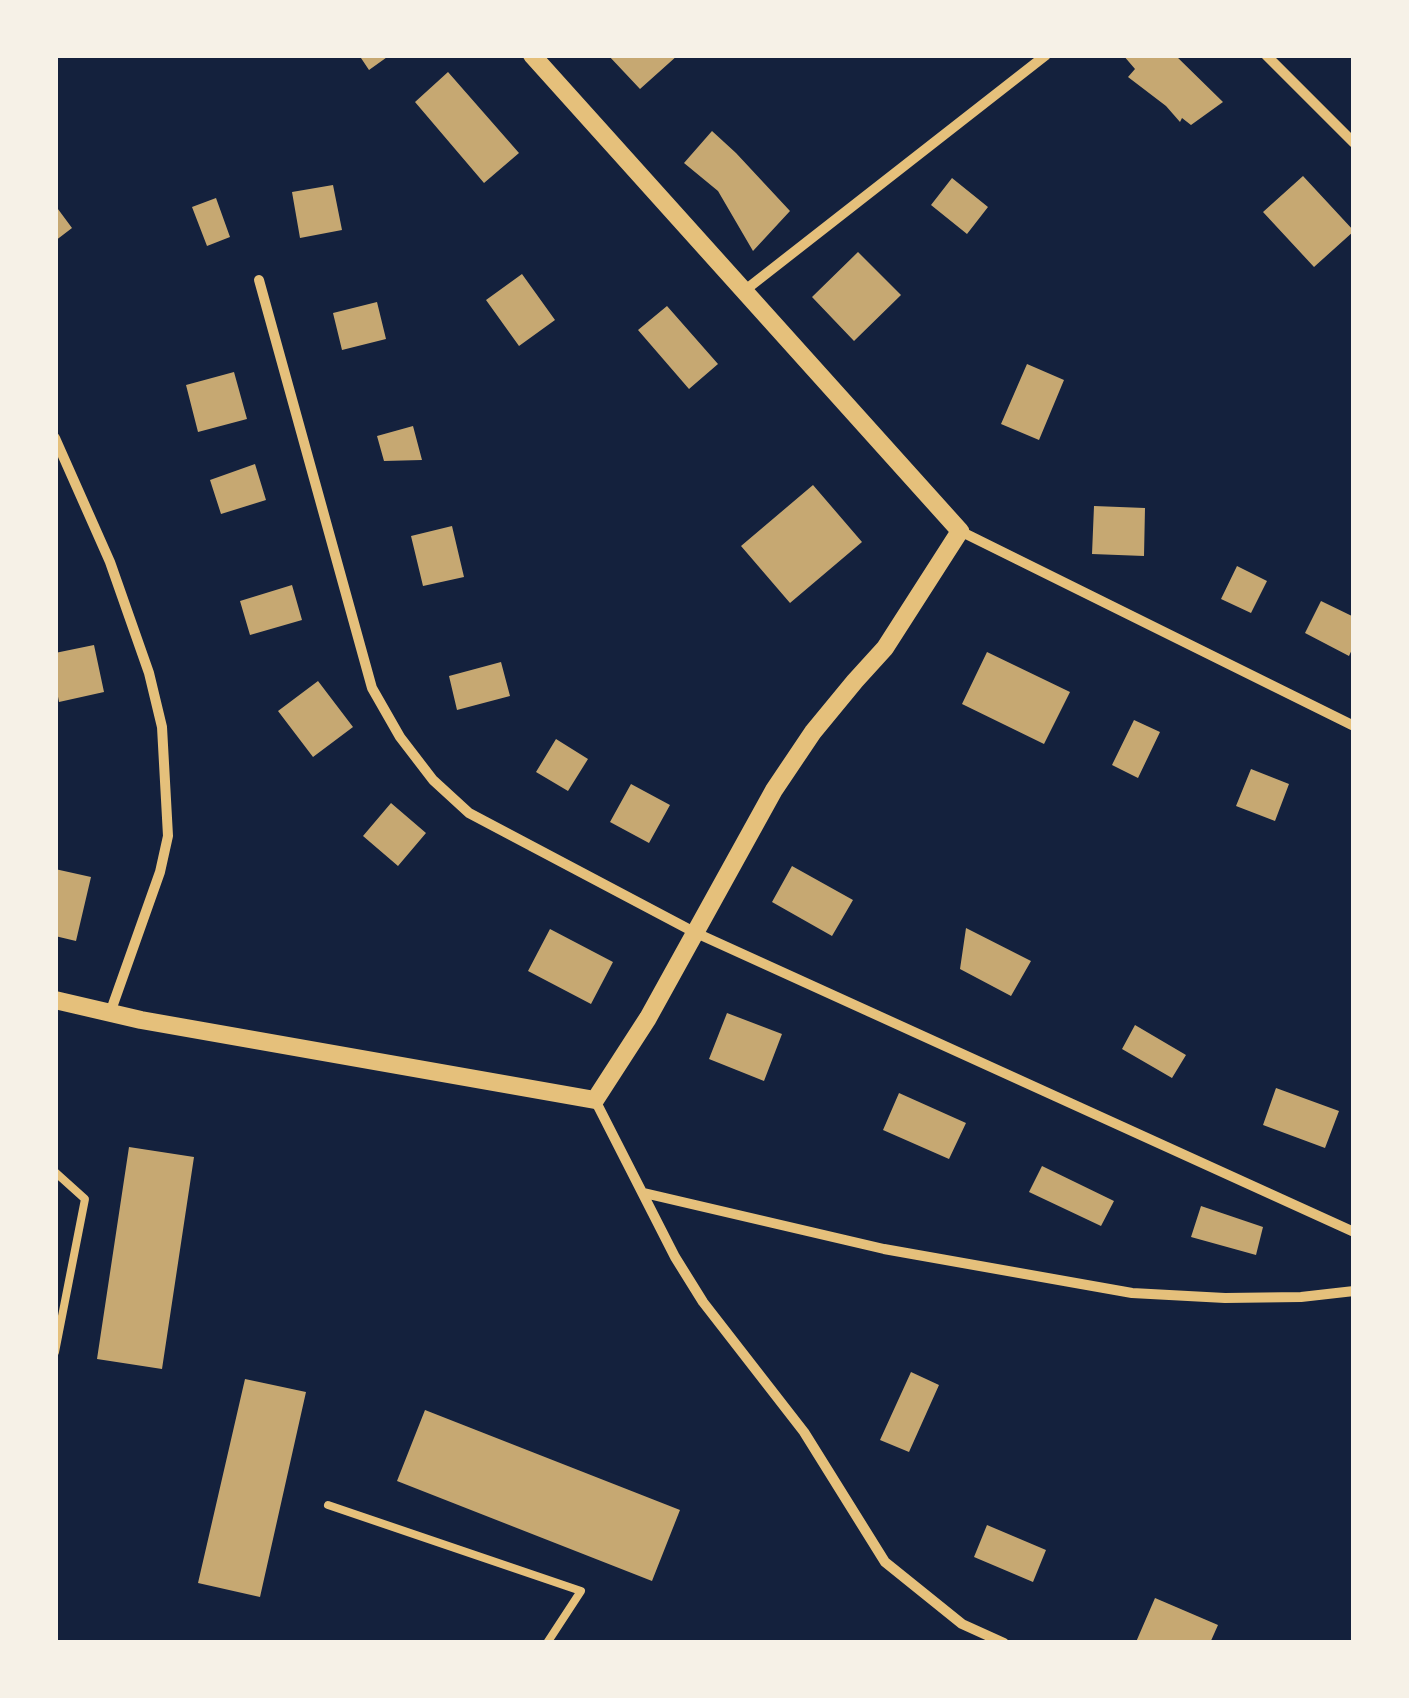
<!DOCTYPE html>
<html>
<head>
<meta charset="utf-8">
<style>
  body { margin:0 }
  #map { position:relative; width:1409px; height:1698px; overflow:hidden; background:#14213d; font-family:Inter,sans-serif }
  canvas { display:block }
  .frame { position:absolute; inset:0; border:58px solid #f6f1e7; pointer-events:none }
</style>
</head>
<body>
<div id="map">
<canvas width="1409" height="1698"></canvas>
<div class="frame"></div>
</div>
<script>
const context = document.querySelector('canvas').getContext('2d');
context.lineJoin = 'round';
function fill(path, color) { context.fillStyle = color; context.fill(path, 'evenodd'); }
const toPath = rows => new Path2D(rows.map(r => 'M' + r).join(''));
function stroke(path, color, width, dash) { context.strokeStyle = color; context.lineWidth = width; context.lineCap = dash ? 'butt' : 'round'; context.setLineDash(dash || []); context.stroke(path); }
fill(toPath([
  [359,55,390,55,369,70],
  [608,55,678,55,640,89],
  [1123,55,1175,55,1223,102,1191,125,1182,118,1180,122,1166,106,1128,77,1135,69],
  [448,72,519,153,484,183,415,102],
  [712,131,736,153,790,211,753,251,718,191,684,163],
  [1303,176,1354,231,1314,267,1263,212],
  [952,178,988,207,967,234,931,205],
  [333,185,342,230,300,238,292,192],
  [216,198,230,237,207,246,192,207],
  [55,205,72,228,55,241],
  [858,252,901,295,854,341,812,297],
  [522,274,555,320,519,346,486,300],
  [377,302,386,339,342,350,333,313],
  [667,306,718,364,689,389,638,330],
  [1027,364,1064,380,1039,440,1001,424],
  [234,372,247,419,198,432,186,385],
  [413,426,422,460,384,461,377,436],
  [255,464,266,500,221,514,210,480],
  [813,485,862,542,790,603,741,546],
  [1094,506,1145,508,1144,556,1092,554],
  [452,526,464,577,423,586,411,536],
  [1237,566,1267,581,1251,613,1221,599],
  [292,585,302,620,250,635,240,601],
  [1321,601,1354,617,1354,645,1349,656,1305,633],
  [94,645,104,692,59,702,55,681,55,653],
  [987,652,1070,692,1044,744,962,704],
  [501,662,510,696,457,710,449,676],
  [318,681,353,727,313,757,278,711],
  [1134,720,1160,732,1138,778,1112,765],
  [556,739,588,759,568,791,536,772],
  [1251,769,1289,784,1275,821,1236,806],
  [631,784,670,805,649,843,610,822],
  [391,803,426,833,398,866,363,836],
  [792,866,853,900,832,936,772,902],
  [55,869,91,877,76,941,55,936],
  [966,928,1031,961,1011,996,960,969],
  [550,929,613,962,591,1004,528,971],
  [727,1013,782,1034,764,1081,709,1059],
  [1135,1025,1186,1055,1172,1078,1122,1049],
  [1276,1088,1339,1111,1325,1148,1263,1125],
  [899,1093,966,1123,949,1159,883,1130],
  [129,1147,194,1157,162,1369,97,1359],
  [1042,1166,1114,1201,1101,1226,1029,1192],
  [1201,1206,1263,1227,1256,1255,1191,1237],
  [911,1372,939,1385,909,1452,880,1440],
  [245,1379,306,1392,260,1597,198,1583],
  [425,1410,680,1510,652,1581,397,1481],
  [987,1525,1046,1550,1033,1582,974,1557],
  [1155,1598,1218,1625,1210,1643,1136,1642]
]), '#c6a872');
stroke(toPath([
  [55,1172,85,1199,55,1352],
  [328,1505,581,1591,547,1643]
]), '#e5c07b', 8);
stroke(toPath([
  [1266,55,1354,143],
  [259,280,372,688,400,737,433,780,469,813,694,932,1354,1232],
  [744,291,1046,55],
  [55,438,110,562,149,673,162,727,168,836,160,872,110,1013],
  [960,531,1354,726],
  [595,1100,675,1257,703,1302,804,1432,885,1562,962,1624,1004,1643],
  [644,1193,884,1249,1132,1293,1225,1298,1301,1297,1354,1291]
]), '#e5c07b', 10);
stroke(toPath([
  [55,1000,141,1020,595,1100,648,1018,774,790,813,732,855,681,885,648,960,531,532,55]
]), '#e5c07b', 18);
</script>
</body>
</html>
